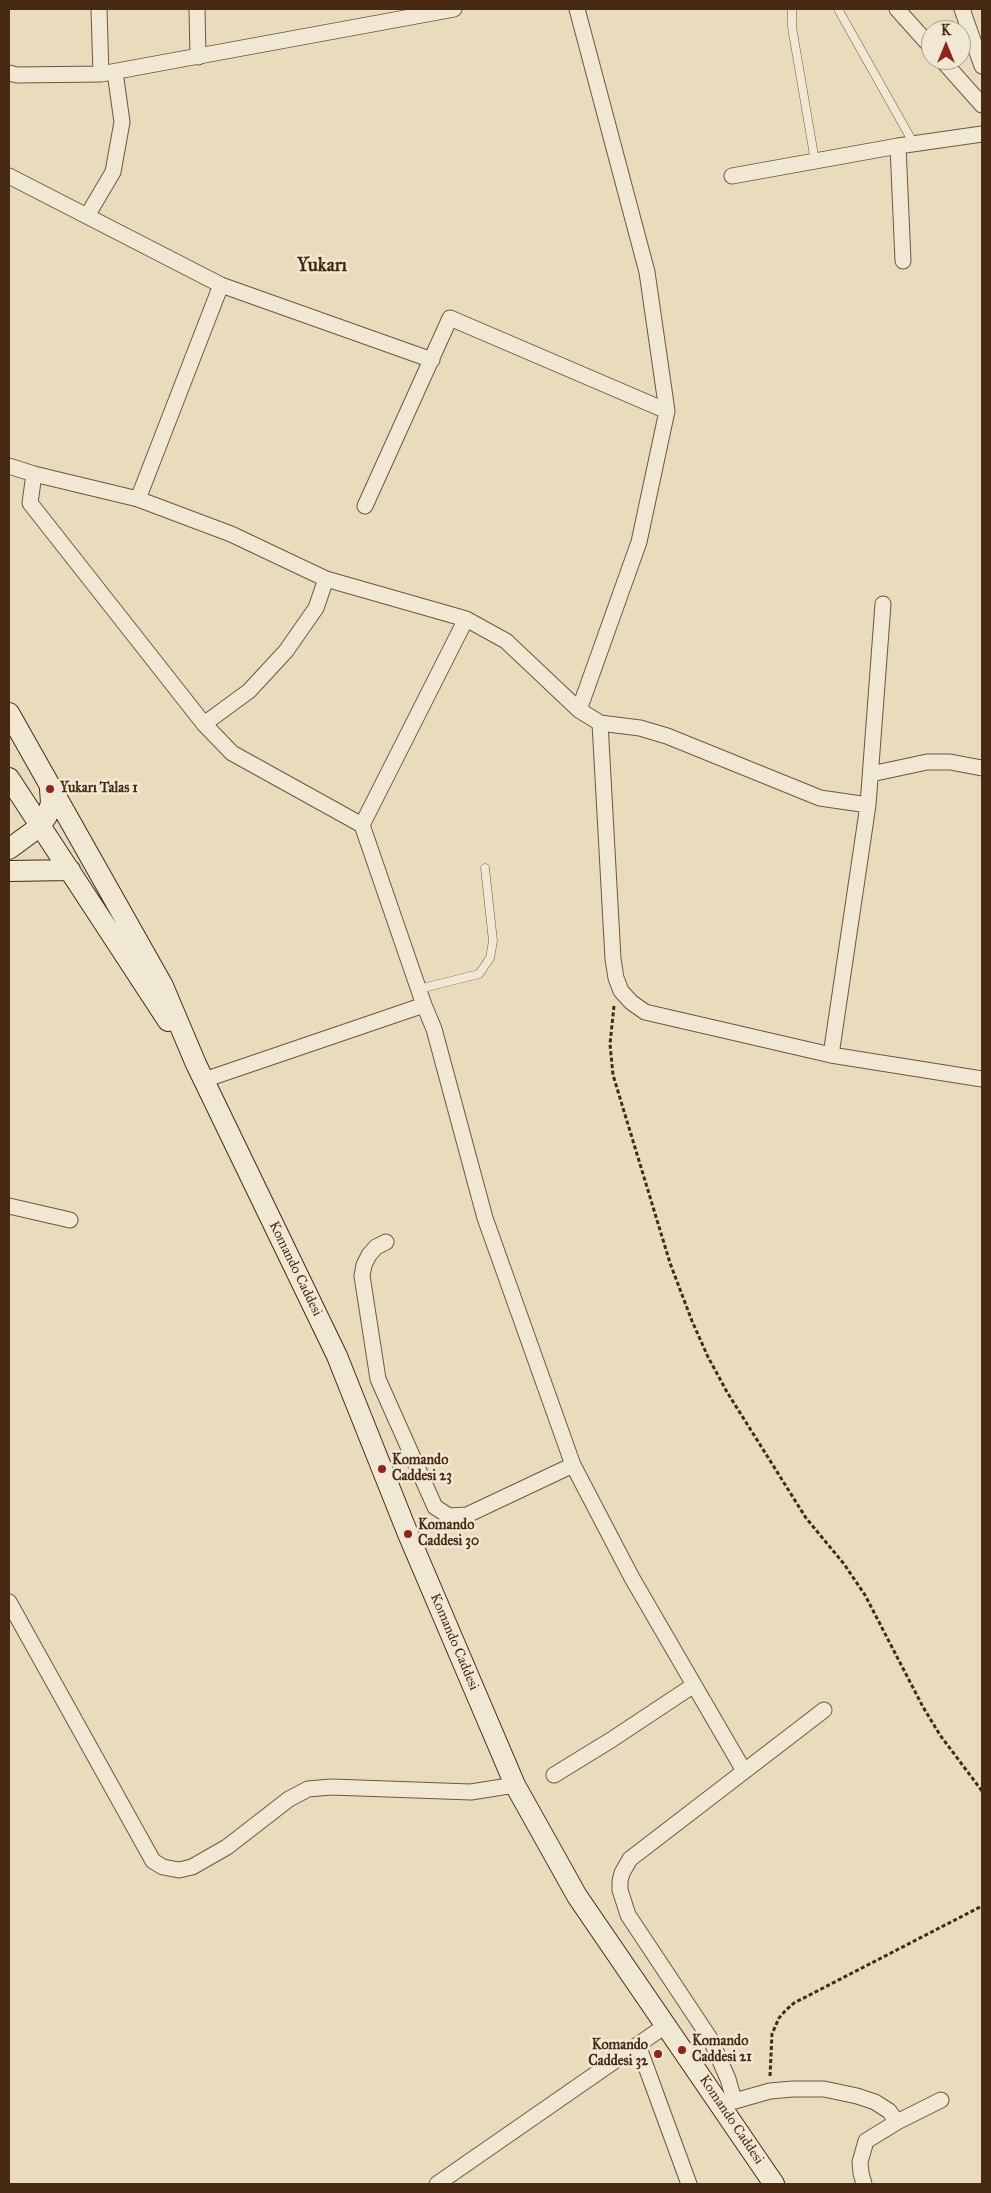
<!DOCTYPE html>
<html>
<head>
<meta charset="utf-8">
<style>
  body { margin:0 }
  #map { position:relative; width:991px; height:2193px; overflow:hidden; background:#e9dcbd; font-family:"IM FELL Great Primer",serif }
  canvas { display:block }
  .frame { position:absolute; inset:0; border:10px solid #472914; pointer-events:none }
  .north { position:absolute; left:921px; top:20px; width:50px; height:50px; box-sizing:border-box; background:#f1e8d4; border:1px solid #ad9c87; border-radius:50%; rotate:0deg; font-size:14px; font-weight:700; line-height:20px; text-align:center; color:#472914 }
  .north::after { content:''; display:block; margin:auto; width:18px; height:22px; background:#8f2418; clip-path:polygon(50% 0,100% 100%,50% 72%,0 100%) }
</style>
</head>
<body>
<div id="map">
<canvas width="991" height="2193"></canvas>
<div class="frame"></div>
<div class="north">K</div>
</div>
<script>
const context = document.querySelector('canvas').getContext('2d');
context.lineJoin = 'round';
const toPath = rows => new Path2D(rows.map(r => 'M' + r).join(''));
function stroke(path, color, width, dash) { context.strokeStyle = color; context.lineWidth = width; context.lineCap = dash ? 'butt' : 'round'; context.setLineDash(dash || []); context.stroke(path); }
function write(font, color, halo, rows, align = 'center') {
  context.font = font + ' "IM FELL Great Primer",serif'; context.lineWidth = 5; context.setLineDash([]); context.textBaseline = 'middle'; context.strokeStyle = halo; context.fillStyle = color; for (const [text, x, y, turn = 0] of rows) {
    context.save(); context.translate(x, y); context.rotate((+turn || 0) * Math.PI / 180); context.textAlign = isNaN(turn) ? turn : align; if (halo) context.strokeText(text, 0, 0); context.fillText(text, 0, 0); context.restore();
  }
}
const lane = toPath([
  [792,9,792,27,815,161],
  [838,9,914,144],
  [419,989,479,974,490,958,493,941,485,868]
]);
const street = toPath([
  [99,9,101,74],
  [197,9,198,57],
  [897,9,931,47],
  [962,9,982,66],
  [942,60,982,105],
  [9,73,17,75,101,74,454,9],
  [898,146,903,261],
  [9,176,221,285,432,360],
  [732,176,898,146,982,134],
  [87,216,113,172,122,122,115,72],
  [9,466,34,474,138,499,231,534,326,579,466,619,506,641,579,710,639,542,667,411],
  [34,474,30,503,204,724,232,753,362,825],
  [138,499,221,285],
  [365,506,450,318,667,411,647,272,577,9],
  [579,710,600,723,613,959,616,978,621,991,631,1002,645,1012,831,1055,868,805,883,604],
  [600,723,640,728,667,736,820,798,868,805],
  [204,724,249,691,286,651,316,608,326,579],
  [871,774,927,762,950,762,982,768],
  [831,1055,982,1079],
  [204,1080,424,1005,362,825,466,619],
  [9,1206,70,1220],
  [386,1242,376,1247,369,1255,364,1265,362,1276,378,1379,435,1507,449,1516,467,1515,573,1465,485,1218,434,1029,424,1005],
  [573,1465,632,1578,744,1771],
  [9,1602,153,1861,163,1867,179,1870,192,1867,227,1847,289,1799,308,1789,331,1787,471,1792,515,1785],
  [554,1775,611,1740,694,1685],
  [638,2045,689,2184],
  [734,2100,728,2079,711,2040,628,1915,620,1890,620,1881,622,1873,630,1859,824,1710],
  [724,2104,770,2091,793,2089,824,2089,857,2096,875,2102,889,2111,897,2122],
  [437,2184,665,2026],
  [864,2184,861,2173,860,2162,866,2141,897,2122,941,2100]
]);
const secondary = toPath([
  [9,713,163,986,196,1064,337,1356,408,1534,515,1785,577,1896,774,2184],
  [9,778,168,1021],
  [9,849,39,827,47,816,51,803,50,789],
  [9,871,70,870]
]);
stroke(lane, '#70563e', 9);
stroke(street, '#70563e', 17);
stroke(secondary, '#472914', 22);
stroke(toPath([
  [614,1006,610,1044,613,1075,670,1263,692,1321,708,1357,727,1392,806,1518,844,1564,865,1595,923,1707,940,1735,982,1791],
  [770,2076,772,2034,779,2018,786,2010,794,2003,982,1906]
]), '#472914', 3, [4, 2.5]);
stroke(lane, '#f1e8d4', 8);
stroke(street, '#f1e8d4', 15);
stroke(secondary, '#f1e8d4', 20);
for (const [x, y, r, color] of [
  [50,789,5,"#8f2418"],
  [382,1469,5,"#8f2418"],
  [408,1534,5,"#8f2418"],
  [682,2050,5,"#8f2418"],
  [658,2054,5,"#8f2418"]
]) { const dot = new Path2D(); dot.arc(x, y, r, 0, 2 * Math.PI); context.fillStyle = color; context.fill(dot); stroke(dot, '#f1e8d4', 2); }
write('bold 14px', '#472914', '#f1e8d4', [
  ["Yukarı Talas 1",60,789],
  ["Komando",392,1461],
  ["Caddesi 23",392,1477],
  ["Komando",418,1526],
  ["Caddesi 30",418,1542],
  ["Komando",692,2042],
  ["Caddesi 21",692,2058],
  ["Komando",648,2046,"right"],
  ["Caddesi 32",648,2062,"right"]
], 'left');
write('14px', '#472914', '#f1e8d4', [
  ["Komando Caddesi",295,1269,64],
  ["Komando Caddesi",454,1642,67],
  ["Komando Caddesi",731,2120,56]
]);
write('bold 19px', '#472914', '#f1e8d4', [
  ["Yukarı",322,266]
]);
</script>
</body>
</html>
